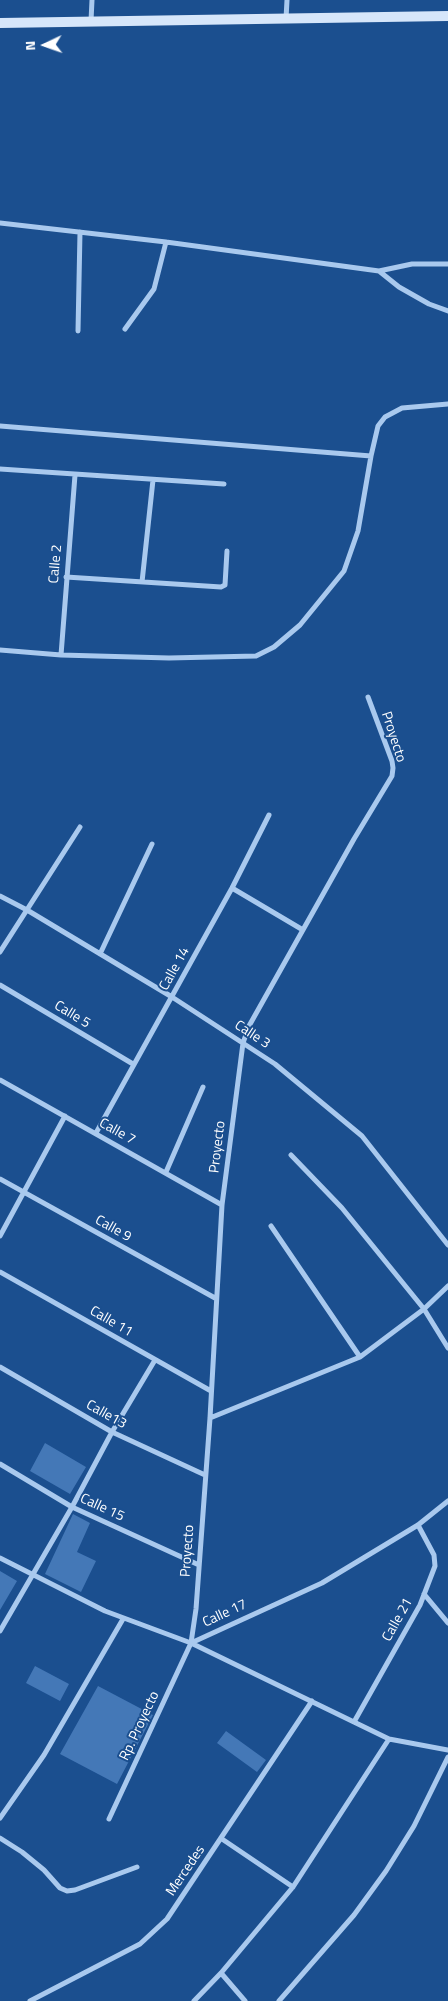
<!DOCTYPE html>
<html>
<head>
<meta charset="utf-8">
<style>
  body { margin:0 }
  #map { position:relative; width:448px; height:2001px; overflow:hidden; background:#1b4f8f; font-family:"Titillium Web",sans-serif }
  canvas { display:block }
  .north { position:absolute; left:20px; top:20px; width:50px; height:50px; -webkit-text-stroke:4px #1b4f8f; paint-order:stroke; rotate:267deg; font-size:14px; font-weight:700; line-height:20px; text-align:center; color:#fff }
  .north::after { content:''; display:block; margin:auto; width:18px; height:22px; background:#fff; clip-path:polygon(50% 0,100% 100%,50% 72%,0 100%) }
</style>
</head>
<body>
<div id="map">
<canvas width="448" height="2001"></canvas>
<div class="north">N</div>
</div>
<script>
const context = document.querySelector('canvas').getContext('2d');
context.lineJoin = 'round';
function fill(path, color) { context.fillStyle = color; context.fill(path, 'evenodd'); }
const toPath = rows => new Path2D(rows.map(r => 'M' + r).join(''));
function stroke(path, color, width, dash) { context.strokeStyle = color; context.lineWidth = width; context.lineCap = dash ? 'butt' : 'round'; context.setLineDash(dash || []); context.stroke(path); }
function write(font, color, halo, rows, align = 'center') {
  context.font = font + ' "Titillium Web",sans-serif'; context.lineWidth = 4; context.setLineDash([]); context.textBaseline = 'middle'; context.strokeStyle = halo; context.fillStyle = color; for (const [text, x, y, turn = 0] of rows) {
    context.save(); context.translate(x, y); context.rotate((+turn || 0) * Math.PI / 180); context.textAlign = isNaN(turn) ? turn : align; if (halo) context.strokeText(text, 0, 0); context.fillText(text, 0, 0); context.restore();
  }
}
fill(toPath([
  [45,1443,86,1467,70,1494,30,1471],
  [73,1514,90,1523,77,1552,96,1561,81,1592,45,1574],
  [0,1571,17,1581,0,1610],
  [35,1666,69,1684,60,1701,26,1683],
  [98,1686,153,1715,117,1784,60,1754],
  [226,1731,266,1760,257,1772,217,1743]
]), '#4478b7');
stroke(toPath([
  [286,19,287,0],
  [91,21,92,0],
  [0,223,166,242,379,271,399,287,429,304,448,311],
  [379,271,412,264,448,264],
  [125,329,154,289,166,242],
  [78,331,80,232],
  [0,426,371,456],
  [0,469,224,484],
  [66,577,221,587,225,585,227,551],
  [142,582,153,480],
  [0,650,61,655,169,658,256,656,274,647,300,625,344,571,358,531,371,456,378,426,385,417,402,408,448,404],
  [61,655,75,475],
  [232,888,303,930],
  [0,896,27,910,172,997,275,1064,362,1136,448,1245],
  [0,952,80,827],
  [100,954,152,844],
  [0,985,133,1064],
  [0,1080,222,1205],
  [96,1133,232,888,269,815],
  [291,1155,342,1208,424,1309,448,1348],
  [166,1172,203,1087],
  [0,1179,215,1298],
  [271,1226,360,1357],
  [0,1236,65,1116],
  [0,1272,211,1391],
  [0,1367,112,1432,205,1475],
  [210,1418,360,1357,424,1309,448,1286],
  [0,1464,72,1507,199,1565],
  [0,1558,105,1611,191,1643,389,1739,448,1750],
  [424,1594,448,1623],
  [0,1631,72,1507,112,1432,155,1360],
  [191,1643,322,1583,418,1525,448,1501],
  [354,1722,420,1605,435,1566,434,1555,418,1525],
  [0,1818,44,1755,123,1619],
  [109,1819,191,1643,196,1609,210,1418,222,1205,243,1043,249,1026,354,839,392,776,393,768,392,761,368,697],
  [0,1838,22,1852,44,1870,60,1888,67,1891,75,1890,137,1867],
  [222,1839,293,1887],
  [221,1973,245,2001],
  [30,2001,140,1944,167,1919,312,1701],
  [194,2001,221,1973,293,1887,389,1739],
  [279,2001,354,1915,386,1871,414,1826,448,1757]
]), '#a9c9ee', 5);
stroke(toPath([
  [0,23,448,16]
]), '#d6e6fa', 10);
write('14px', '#fff', '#1b4f8f', [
  ["Calle 2",56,564,-85],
  ["Proyecto",393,737,72],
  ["Calle 14",175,969,-61],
  ["Calle 5",72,1015,31],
  ["Calle 3",252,1035,33],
  ["Calle 7",117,1132,29],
  ["Proyecto",218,1147,-83],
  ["Calle 9",113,1229,29],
  ["Calle 11",111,1322,30],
  ["Calle13",106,1415,29],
  ["Calle 15",102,1508,25],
  ["Proyecto",188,1551,-86],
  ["Calle 17",225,1614,-25],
  ["Calle 21",398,1620,-61],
  ["Rp. Proyecto",140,1726,-65],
  ["Mercedes",186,1871,-56]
]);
</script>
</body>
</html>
